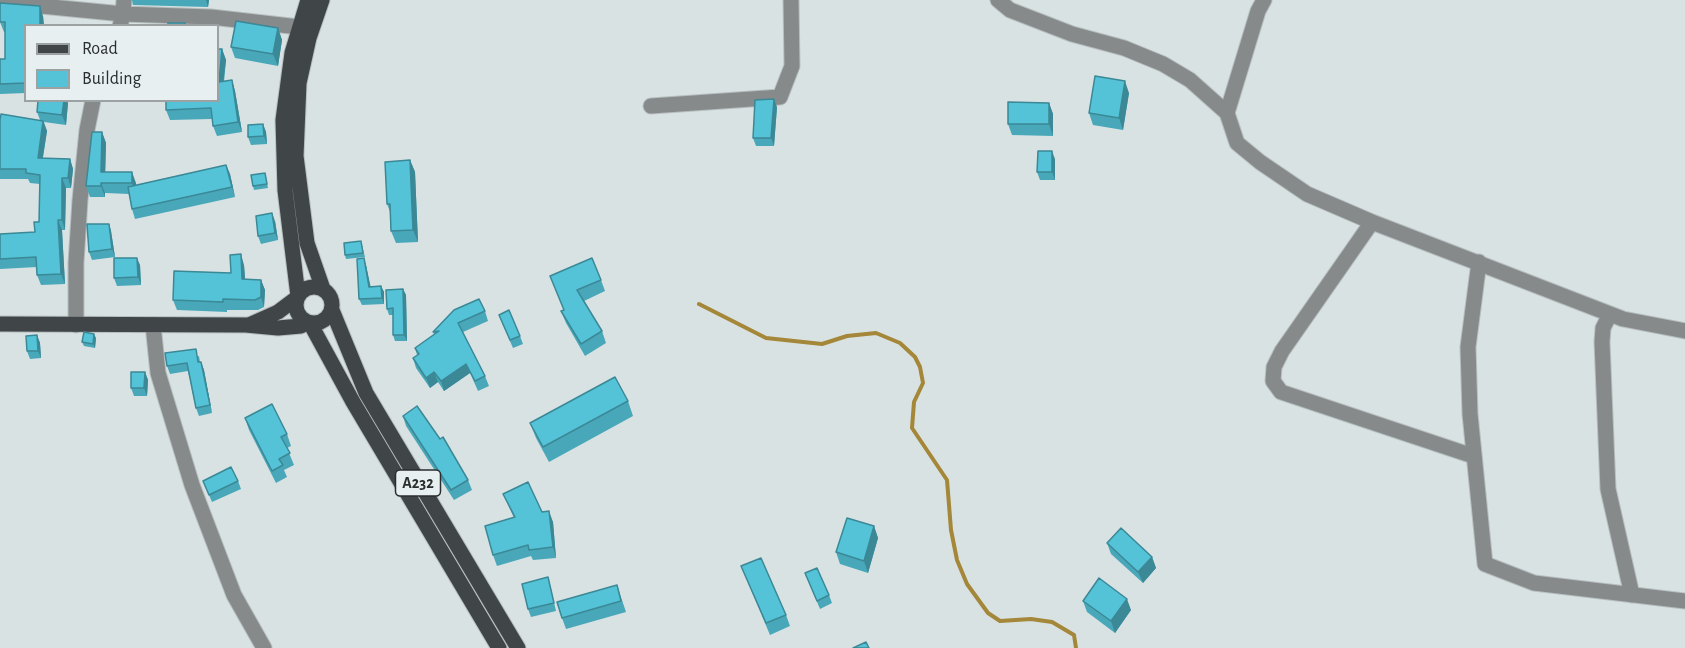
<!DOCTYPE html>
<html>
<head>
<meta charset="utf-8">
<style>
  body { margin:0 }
  #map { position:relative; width:1685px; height:648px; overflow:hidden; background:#d9e2e3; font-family:"Alegreya Sans",sans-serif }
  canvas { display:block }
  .legend { position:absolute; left:24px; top:24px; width:195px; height:78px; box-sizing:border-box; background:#e7eff0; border:2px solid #9ca2a2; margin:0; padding:8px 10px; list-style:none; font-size:18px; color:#2b2e2e }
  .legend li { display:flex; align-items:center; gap:12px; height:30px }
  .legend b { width:30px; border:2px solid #9ca2a2 }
</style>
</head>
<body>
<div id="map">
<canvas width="1685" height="648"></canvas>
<ul class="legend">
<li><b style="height:8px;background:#404547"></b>Road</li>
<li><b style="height:16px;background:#54c3d7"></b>Building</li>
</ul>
</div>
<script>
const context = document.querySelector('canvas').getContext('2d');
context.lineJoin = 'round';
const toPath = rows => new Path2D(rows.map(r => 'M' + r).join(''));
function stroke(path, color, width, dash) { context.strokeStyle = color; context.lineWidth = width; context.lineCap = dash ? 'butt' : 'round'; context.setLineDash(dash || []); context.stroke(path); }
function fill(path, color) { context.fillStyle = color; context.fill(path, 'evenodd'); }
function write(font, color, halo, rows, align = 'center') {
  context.font = font + ' "Alegreya Sans",sans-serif'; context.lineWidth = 5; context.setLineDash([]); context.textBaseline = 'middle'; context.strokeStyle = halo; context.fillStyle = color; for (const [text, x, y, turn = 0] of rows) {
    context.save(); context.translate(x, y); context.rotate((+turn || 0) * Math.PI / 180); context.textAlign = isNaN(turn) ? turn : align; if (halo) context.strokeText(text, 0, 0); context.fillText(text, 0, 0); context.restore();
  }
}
stroke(toPath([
  [699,304,766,338,822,344,847,336,876,333,900,343,915,357,920,367,923,383,914,402,912,428,947,480,951,530,957,560,967,584,988,613,1000,621,1031,619,1052,622,1074,635,1076,648]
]), '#a48738', 4);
const minor = toPath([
  [124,0,123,14,211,17,299,27],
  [998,0,1010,10,1072,34,1124,48,1163,64,1190,80,1227,113],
  [1264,0,1258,11,1227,113,1237,143,1260,162,1307,194,1372,222,1623,319,1685,331],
  [0,2,123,14,120,26],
  [651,106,780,97,792,66,791,0],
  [1372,222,1282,351,1274,367,1273,381,1281,392,1473,456],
  [1479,262,1468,347,1470,414,1485,564,1534,583,1685,601],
  [1610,314,1603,328,1602,342,1608,489,1632,595],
  [76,325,76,263,80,200,87,130,93,100],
  [153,325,158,373,192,485,234,595,264,648]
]);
const major = toPath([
  [322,0,309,38,299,83,296,156,307,243,323,289],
  '296 305a18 18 0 1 1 36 0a18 18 0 1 1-36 0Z',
  [298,296,285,190,283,120,292,53,308,0],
  [332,310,366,393,518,648],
  [310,323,353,402,499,648],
  [0,324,246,325,278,328,301,326,307,322],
  [251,324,278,312,298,297]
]);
stroke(minor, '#b6bebf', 17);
stroke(major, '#b6bebf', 17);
stroke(minor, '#878a8b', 15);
stroke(major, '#404547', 15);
fill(toPath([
  [132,0,209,0,208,7,133,5],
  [43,16,44,26,26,26,26,93,0,94,0,59,5,59,5,32,4,32,0,22],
  [278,28,282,40,278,66,235,58,231,47],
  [222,49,226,60,224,82,232,80,235,91,242,132,217,136,213,126,212,119,170,120,166,110],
  [1129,93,1123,130,1093,125,1089,113],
  [68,103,66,125,44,122,47,131,43,158,70,159,73,169,71,188,66,188,65,230,62,230,65,284,41,285,37,275,37,267,0,269,0,234,35,232,39,222,40,184,30,183,28,179,0,179,0,120,40,120,37,112],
  [1049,103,1053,114,1053,136,1012,135,1008,124],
  [777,107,774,146,756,146,753,138],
  [263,124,266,132,267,144,251,145,248,137],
  [102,132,106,143,105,172,136,183,136,185,226,165,230,174,235,197,135,219,132,209,129,194,105,193,105,197,90,197,86,186],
  [1055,159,1055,180,1040,180,1037,172],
  [410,160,415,172,418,242,396,243,391,231,391,214,387,204],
  [265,173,268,188,254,190,253,186],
  [275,221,278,240,261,244,258,236],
  [109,224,111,231,115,257,92,260,89,252],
  [362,245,365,257,346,259,345,255],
  [140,265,141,285,117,286,114,278],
  [244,265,245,279,261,280,265,290,264,307,258,310,227,310,227,312,177,310,173,300,231,273],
  [366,265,370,286,381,286,384,292,384,304,362,305,359,299],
  [550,276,601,280,605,291,584,301,602,331,606,343,585,356,566,323,561,311,564,310],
  [403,289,406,295,407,341,395,341,393,335,393,315,389,315,387,309],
  [485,311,488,321,463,332,485,376,489,386,478,391,470,373,444,391,438,382,430,388,416,368,413,358,417,355,415,348,434,334,433,332],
  [502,323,520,336,523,344,513,348],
  [37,335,40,343,41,358,30,359,27,351],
  [96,338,95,348,84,346,82,342],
  [199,356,200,362,204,370,212,413,199,416,196,408,188,371,170,374,167,366],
  [145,372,148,380,147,396,134,396,131,388],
  [628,401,633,416,549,462,536,438,530,423],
  [403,416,468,480,472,490,454,500,406,426],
  [245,418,287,434,291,446,287,448,294,465,284,470,287,477,276,483,249,430],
  [203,481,238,481,241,489,212,502],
  [503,494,542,512,553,522,556,558,533,560,531,556,497,566,493,555,514,518],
  [874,526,878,538,868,573,840,564,836,552],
  [1107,543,1152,557,1156,568,1143,583,1111,554],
  [741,566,786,615,790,626,770,635],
  [805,573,829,595,832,603,820,609],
  [548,577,550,585,556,611,531,617,528,609],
  [617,585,626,612,566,629,562,618],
  [1083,601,1131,610,1115,633,1087,612]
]), '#48a8b9');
fill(toPath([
  [206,0,209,0,208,7],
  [40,6,43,16,44,26,40,26],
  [278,28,282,40,278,66,273,54],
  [222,49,226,60,222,93,219,82],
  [232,80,235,91,242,132,238,122],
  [1125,81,1129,93,1123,130,1119,118],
  [774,99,777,107,774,146,771,138],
  [64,100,67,100,68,103,66,125,62,115],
  [1049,103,1053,114,1053,136,1049,124],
  [43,121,47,131,41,168,38,158],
  [263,124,266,132,267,144,264,136],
  [102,132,106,143,105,183,101,172],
  [1052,151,1055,159,1055,180,1052,172],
  [70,159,73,169,71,188,68,178],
  [410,160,415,172,418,242,413,230],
  [226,165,230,174,235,197,232,187],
  [132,172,136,183,136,194,132,183],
  [62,178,66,188,65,230,62,220],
  [101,183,105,193,105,197,101,186],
  [272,213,275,221,278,240,275,233],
  [58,220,62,230,65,284,61,274],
  [109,224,111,231,115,257,112,249],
  [241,254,244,265,246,290,242,279],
  [137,258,140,265,141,285,138,277],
  [364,258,366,265,372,293,369,287],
  [261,280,265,290,264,307,261,297],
  [381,286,384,292,384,304,382,298],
  [403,289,406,295,407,341,404,335],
  [94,334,96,338,95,348,93,344],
  [37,335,40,343,41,358,38,351],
  [201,362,204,370,212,413,210,405],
  [466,364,470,373,444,391,441,381],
  [145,372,148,380,147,396,144,388],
  [434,372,438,382,430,388,426,378],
  [549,511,553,522,556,558,553,547],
  [874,526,878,538,868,573,864,561],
  [1152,557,1156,568,1143,583,1138,572],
  [1127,599,1131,610,1115,633,1111,621]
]), '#3b8896');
const building = toPath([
  [0,3,40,6,40,26,26,26,26,83,0,84,0,59,5,59,5,22,0,22,0,3],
  [236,21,278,28,273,54,231,47,236,21],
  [168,23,185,23,185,26,168,26,168,23],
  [218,49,222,49,219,82,232,80,238,122,213,126,211,108,166,110,166,100,218,100,218,49],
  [1095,76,1125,81,1119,118,1089,113,1095,76],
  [774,99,771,138,753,138,755,100,774,99],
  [38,100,64,100,62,115,37,112,38,100],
  [1008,102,1049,103,1049,124,1008,124,1008,102],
  [1,114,43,121,38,158,70,159,68,178,62,178,62,220,58,220,61,274,37,275,36,257,0,259,0,234,35,232,34,222,39,222,40,175,26,173,26,169,0,169,0,120,1,114],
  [263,124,264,136,248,137,248,125,263,124],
  [92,132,102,132,101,172,132,172,132,183,101,183,101,186,86,186,92,132],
  [1038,151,1052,151,1052,172,1037,172,1038,151],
  [410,160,413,230,391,231,390,204,387,204,385,162,410,160],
  [226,165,232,187,132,209,128,187,226,165],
  [265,173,267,184,253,186,251,175,265,173],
  [272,213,275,233,258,236,256,216,272,213],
  [87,224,109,224,112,249,89,252,87,224],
  [361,241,363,253,345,255,344,243,361,241],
  [241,254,242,279,261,280,261,297,255,300,223,299,223,302,173,300,174,271,231,273,230,255,241,254],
  [114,258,137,258,138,277,114,278,114,258],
  [364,258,369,287,381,286,382,298,359,299,357,259,364,258],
  [592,258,601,280,577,290,602,331,581,344,561,311,564,310,550,276,592,258],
  [403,289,404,335,393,335,393,308,387,309,386,290,403,289],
  [479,299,485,311,458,323,485,376,475,381,466,364,441,381,434,372,426,378,413,358,419,354,415,348,439,331,433,332,454,310,479,299],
  [509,310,520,336,510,340,499,315,509,310],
  [84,332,94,334,93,344,82,342,84,332],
  [37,335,38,351,27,351,26,336,37,335],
  [196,349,198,362,201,362,210,405,196,408,187,363,167,366,165,353,196,349],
  [131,372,145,372,144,388,131,388,131,372],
  [615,377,628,401,543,447,530,423,615,377],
  [272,404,287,434,281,437,290,453,279,459,283,465,272,471,245,418,272,404],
  [417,406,440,439,443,437,468,480,451,490,403,416,417,406],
  [231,467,238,481,209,495,203,481,231,467],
  [528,482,542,512,549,511,553,547,529,550,528,545,493,555,485,526,515,517,503,494,528,482],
  [847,518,874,526,864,561,836,552,847,518],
  [1121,528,1152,557,1138,572,1107,543,1121,528],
  [761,558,786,615,766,623,741,566,761,558],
  [817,568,829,595,817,601,805,573,817,568],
  [548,577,554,603,528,609,522,584,548,577],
  [1099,578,1127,599,1111,621,1083,601,1099,578],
  [617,585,621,601,562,618,557,602,617,585],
  [866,642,869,648,853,648,866,642]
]);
fill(building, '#54c3d7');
stroke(building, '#3b8896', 1.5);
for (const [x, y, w] of [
  [418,483,45]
]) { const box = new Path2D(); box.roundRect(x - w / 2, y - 13, w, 26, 4.5); context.fillStyle = '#e7eff0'; context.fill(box); stroke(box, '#2b2e2e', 1.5); }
write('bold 16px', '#2b2e2e', null, [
  ["A232",418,483]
]);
</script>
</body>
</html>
